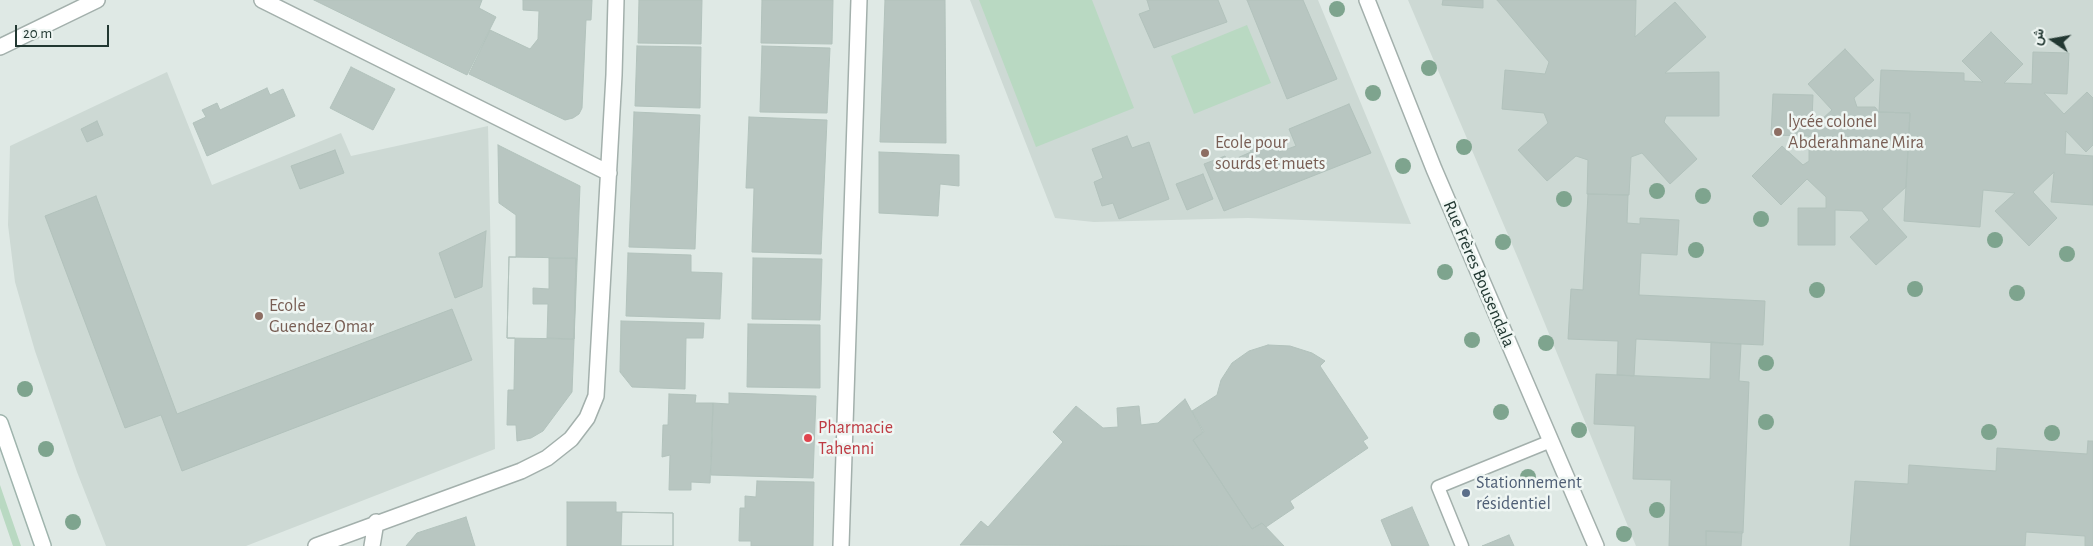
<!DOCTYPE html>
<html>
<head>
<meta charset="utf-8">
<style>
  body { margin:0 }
  #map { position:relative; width:2093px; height:546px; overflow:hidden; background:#dfe9e5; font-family:"Alegreya Sans",Vazirmatn,sans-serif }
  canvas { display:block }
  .north { position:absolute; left:2028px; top:15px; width:50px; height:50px; -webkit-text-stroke:4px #eff6f3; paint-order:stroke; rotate:282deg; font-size:14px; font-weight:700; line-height:20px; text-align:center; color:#223832 }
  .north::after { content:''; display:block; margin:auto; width:18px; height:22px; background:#223832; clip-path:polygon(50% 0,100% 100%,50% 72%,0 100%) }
  .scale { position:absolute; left:15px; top:25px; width:94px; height:22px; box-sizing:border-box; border:2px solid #223832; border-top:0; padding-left:6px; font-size:15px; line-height:18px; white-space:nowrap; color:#223832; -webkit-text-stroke:4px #eff6f3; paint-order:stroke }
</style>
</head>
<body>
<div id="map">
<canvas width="2093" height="546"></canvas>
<div class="north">ش</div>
<div class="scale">20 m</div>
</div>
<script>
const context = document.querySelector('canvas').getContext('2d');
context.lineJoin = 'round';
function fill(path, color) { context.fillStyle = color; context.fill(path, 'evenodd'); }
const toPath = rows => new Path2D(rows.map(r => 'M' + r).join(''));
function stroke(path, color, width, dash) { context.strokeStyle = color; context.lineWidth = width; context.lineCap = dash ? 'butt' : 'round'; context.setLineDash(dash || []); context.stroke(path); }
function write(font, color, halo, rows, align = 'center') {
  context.font = font + ' "Alegreya Sans",sans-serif'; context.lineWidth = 5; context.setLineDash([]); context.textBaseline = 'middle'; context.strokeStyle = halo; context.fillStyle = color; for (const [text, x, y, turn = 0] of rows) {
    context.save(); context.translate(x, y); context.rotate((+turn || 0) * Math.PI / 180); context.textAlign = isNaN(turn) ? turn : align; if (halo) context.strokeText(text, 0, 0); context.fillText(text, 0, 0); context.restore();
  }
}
fill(toPath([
  [970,0,1318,0,1411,224,1248,218,1094,222,1055,218],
  [1408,0,2093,0,2093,546,1636,546,1520,263],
  [167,72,212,185,341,133,351,156,488,126,495,449,246,546,106,546,77,472,35,351,15,282,8,225,10,146]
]), '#cdd9d4');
fill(toPath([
  [979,0,1092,0,1134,108,1036,147],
  [1247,25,1271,83,1194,114,1171,56],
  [0,485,21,546,13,546,0,508]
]), '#b9d9c2');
const building = toPath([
  [314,0,482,0,479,8,496,17,467,75,314,0],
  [523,0,592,0,591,20,586,20,582,108,579,114,573,118,565,120,469,74,490,30,530,49,538,39,539,11,523,10,523,0],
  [639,0,702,0,701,44,638,43,639,0],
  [762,0,833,0,832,44,761,43,762,0],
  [885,0,945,0,946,143,880,142,885,0],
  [1147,0,1218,0,1227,22,1154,48,1139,14,1150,10,1147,0],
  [1247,0,1303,0,1337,79,1287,99,1247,0],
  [1443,0,1483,0,1483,8,1442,5,1443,0],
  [1497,0,1636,0,1635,37,1675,2,1706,37,1665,73,1719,72,1719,116,1666,116,1664,122,1697,159,1670,184,1642,153,1631,157,1629,195,1587,194,1588,160,1576,156,1547,181,1518,150,1548,123,1544,113,1502,109,1505,70,1545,74,1549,62,1497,0],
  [1991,32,2023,64,2004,83,2032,84,2033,52,2069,53,2067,94,2044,93,2064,114,2087,92,2093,98,2093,145,2086,152,2066,131,2065,154,2093,156,2093,205,2051,202,2054,172,2033,192,2057,218,2029,246,1995,211,2015,193,1983,190,1980,227,1904,221,1910,113,1879,112,1881,70,1964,73,1964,81,1983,82,1962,61,1991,32],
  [637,46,701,47,700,108,635,106,637,46],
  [762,46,830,48,827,113,760,112,762,46],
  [1845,49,1874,80,1854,98,1857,107,1875,107,1879,112,1910,113,1906,187,1882,209,1907,237,1876,265,1850,237,1869,220,1862,211,1835,210,1835,245,1798,245,1798,208,1826,208,1826,197,1807,179,1781,205,1752,176,1782,146,1803,165,1809,161,1809,136,1771,135,1773,94,1813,95,1812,120,1821,120,1832,110,1808,84,1845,49],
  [351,67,395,89,373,130,330,108,351,67],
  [267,88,270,95,283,89,295,116,207,156,193,123,206,117,202,110,217,103,220,110,267,88],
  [1349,104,1371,153,1224,211,1204,164,1225,156,1228,162,1251,152,1249,147,1274,138,1279,152,1296,146,1289,129,1349,104],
  [634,112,700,115,695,249,629,247,634,112],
  [749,117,827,120,821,254,752,252,754,188,746,188,749,117],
  [97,121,103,135,87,142,81,129,97,121],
  [1127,136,1132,148,1149,142,1169,199,1119,219,1113,203,1102,206,1094,182,1103,178,1092,149,1127,136],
  [498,145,580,186,572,392,543,431,531,438,517,441,516,425,507,425,508,390,514,390,515,338,507,338,509,257,516,257,516,215,499,203,498,145],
  [335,150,344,173,300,189,291,166,335,150],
  [879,152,959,155,959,186,940,184,938,216,879,213,879,152],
  [1203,174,1213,199,1187,210,1176,184,1203,174],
  [1588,194,1628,195,1627,223,1640,224,1640,218,1679,220,1677,255,1641,253,1639,295,1765,301,1763,345,1636,339,1634,376,1617,375,1618,341,1568,339,1571,289,1583,290,1588,194],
  [96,196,177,414,452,309,472,360,182,471,161,415,125,428,45,216,96,196],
  [486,231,482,287,455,298,439,253,486,231],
  [628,253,691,255,691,272,722,273,720,319,626,316,628,253],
  [509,257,576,258,574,339,507,338,509,257],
  [549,258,576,258,574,339,547,338,548,304,533,304,533,288,549,289,549,258],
  [753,258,822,259,820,320,752,319,753,258],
  [621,321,704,323,703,338,686,338,685,389,632,387,620,372,621,321],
  [748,324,820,325,820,388,747,387,748,324],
  [1711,342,1741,344,1739,381,1749,382,1743,533,1706,531,1706,546,1669,546,1671,480,1633,479,1635,426,1594,424,1596,374,1710,379,1711,342],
  [1268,345,1290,346,1312,353,1325,361,1320,366,1368,438,1363,441,1368,448,1290,501,1294,508,1266,527,1262,523,1252,529,1193,440,1204,432,1192,411,1217,395,1221,380,1232,363,1249,351,1268,345],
  [729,393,816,396,813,478,711,475,713,403,729,404,729,393],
  [669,394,696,395,695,403,713,403,710,483,691,482,691,490,669,490,670,455,662,457,663,425,668,425,669,394],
  [1185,399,1203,432,1193,440,1252,529,1262,523,1284,546,960,545,981,521,988,527,1063,442,1053,432,1076,406,1103,428,1118,427,1117,408,1139,406,1141,425,1158,423,1185,399],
  [2088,441,2093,441,2093,546,2085,546,2085,536,2026,532,2025,546,1850,546,1855,481,1908,484,1909,465,1996,471,1997,448,2087,454,2088,441],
  [757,481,814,482,813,546,751,546,751,541,739,541,740,508,745,508,745,496,756,497,757,481],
  [567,502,616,502,616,512,673,513,673,546,567,546,567,502],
  [1412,507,1429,546,1392,546,1381,520,1412,507],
  [622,512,673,513,673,546,621,546,622,512],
  [466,517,475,546,406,546,417,533,466,517],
  [1706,531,1742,532,1741,546,1706,546,1706,531],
  [1509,535,1514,546,1482,546,1509,535]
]);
fill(building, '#b8c6c1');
stroke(building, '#b2c2bc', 1);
const lane = toPath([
  [1462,546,1438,487,1551,441]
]);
const street = toPath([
  [262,0,609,173],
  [1367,0,1434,169,1596,546],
  [0,47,97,0],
  [316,546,521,471,547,458,571,439,587,418,596,396,614,75,616,0],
  [372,546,376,522],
  [841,546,859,0]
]);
const secondary = toPath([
  [0,423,43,546]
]);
stroke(lane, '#a3b0ac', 15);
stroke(street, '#a3b0ac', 18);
stroke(secondary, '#9fb4ad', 18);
stroke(lane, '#fff', 12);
stroke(street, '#fff', 15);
stroke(secondary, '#fff', 15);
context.fillStyle = '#7ea48e';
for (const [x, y] of [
  [1337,9],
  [1429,68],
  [1373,93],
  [1464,147],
  [1403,166],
  [1657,191],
  [1703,196],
  [1564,199],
  [1761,219],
  [1995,240],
  [1503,242],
  [1696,250],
  [2067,254],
  [1445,272],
  [1915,289],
  [1817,290],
  [2017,293],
  [1472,340],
  [1546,343],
  [1766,363],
  [25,389],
  [1501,412],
  [1766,422],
  [1579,430],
  [1989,432],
  [2052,433],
  [46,449],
  [1528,477],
  [1657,510],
  [73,522],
  [1624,534]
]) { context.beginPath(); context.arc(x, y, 8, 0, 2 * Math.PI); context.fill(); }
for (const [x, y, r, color] of [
  [1778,132,5,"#8d6e63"],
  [1205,153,5,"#8d6e63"],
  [259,316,5,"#8d6e63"],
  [808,438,5,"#e0444e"],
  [1466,493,5,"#5c6f8a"]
]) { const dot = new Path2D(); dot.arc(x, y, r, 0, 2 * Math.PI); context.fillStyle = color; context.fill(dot); stroke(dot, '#eff6f3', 2); }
write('18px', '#785e54', '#eff6f3', [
  ["lycée colonel",1788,122],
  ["Abderahmane Mira",1788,143],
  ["Ecole pour",1215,143],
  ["sourds et muets",1215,164],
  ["Ecole",269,306],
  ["Guendez Omar",269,327]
], 'left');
write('18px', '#223832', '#eff6f3', [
  ["Rue Frères Bousendala",1479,274,67]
]);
write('18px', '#be3a42', '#eff6f3', [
  ["Pharmacie",818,428],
  ["Tahenni",818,449]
], 'left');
write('18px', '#4e5e75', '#eff6f3', [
  ["Stationnement",1476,483],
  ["résidentiel",1476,504]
], 'left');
</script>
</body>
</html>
